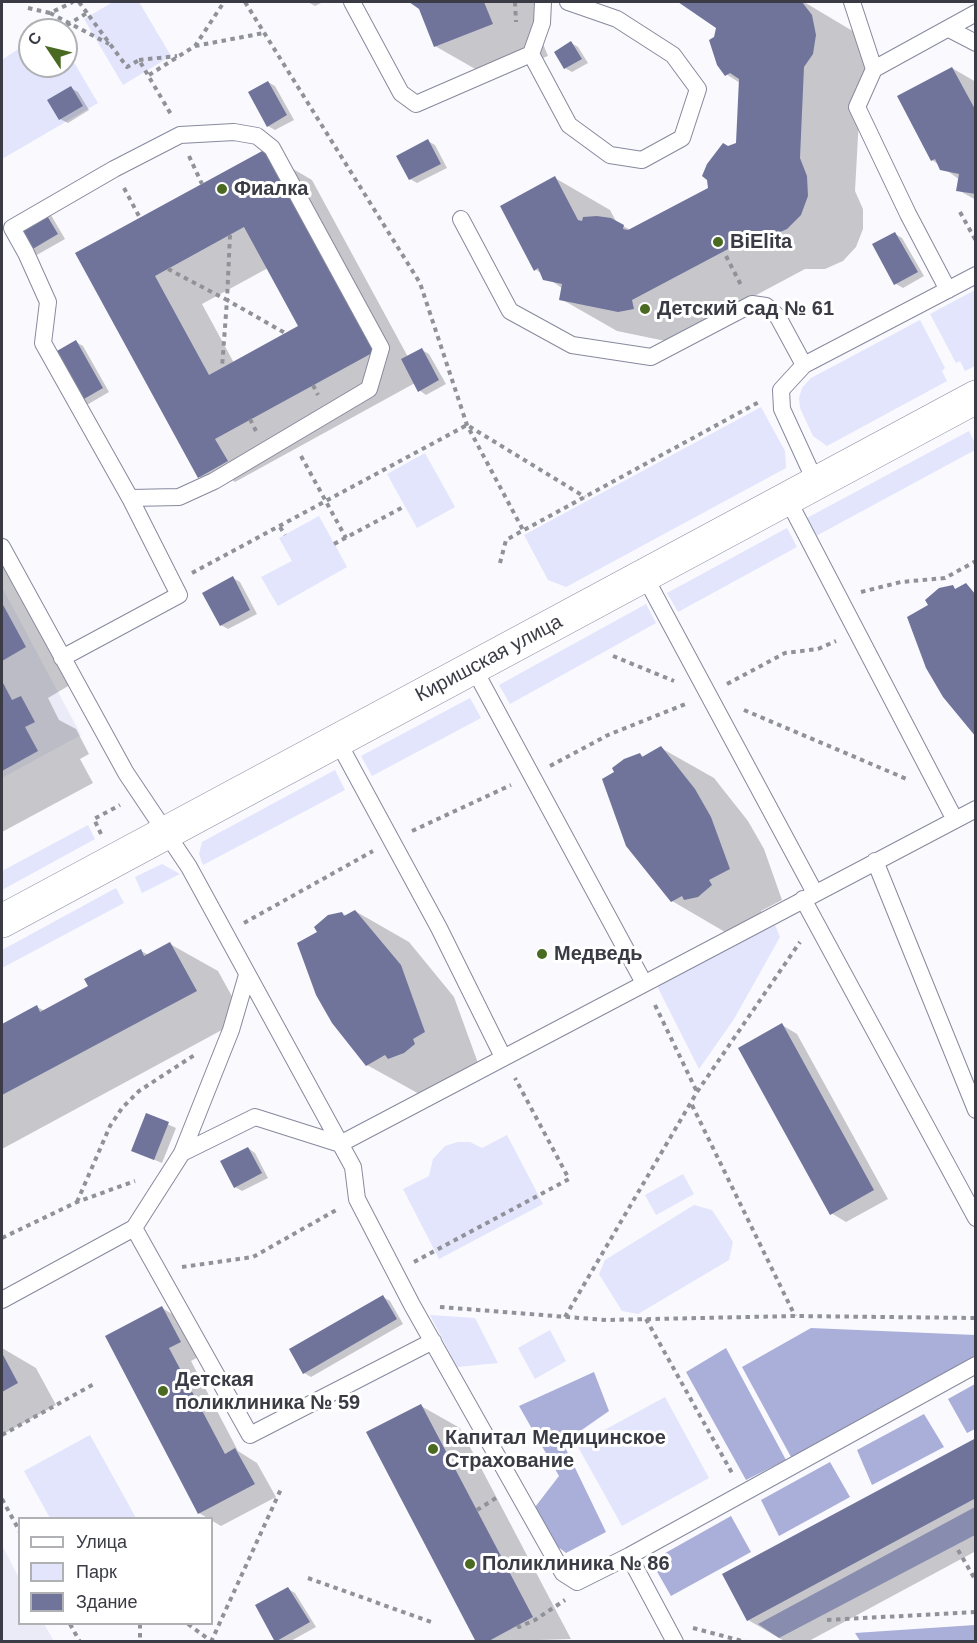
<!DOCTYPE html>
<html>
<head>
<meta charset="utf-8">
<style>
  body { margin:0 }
  #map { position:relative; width:977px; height:1643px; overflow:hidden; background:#f9f9fe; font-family:Helvetica,sans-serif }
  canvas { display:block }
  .frame { position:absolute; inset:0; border:3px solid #3a3b44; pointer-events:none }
  .legend { position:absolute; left:18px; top:1517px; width:195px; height:108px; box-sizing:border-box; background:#fff; border:2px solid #b0b1b4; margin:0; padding:8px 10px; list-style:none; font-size:18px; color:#3a3b44 }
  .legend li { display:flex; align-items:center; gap:12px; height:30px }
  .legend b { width:30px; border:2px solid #b0b1b4 }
  .north { position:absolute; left:18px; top:18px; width:60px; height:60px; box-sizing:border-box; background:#fff; border:2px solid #b0b1b4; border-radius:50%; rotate:305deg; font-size:16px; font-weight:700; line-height:24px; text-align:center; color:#3a3b44 }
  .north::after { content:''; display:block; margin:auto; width:21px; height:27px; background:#496a20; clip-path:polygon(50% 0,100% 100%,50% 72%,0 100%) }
</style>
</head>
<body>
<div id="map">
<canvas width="977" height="1643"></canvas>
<div class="frame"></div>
<ul class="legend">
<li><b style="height:8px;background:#fff"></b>Улица</li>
<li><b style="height:16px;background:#e2e5fc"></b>Парк</li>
<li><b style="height:16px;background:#70749b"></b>Здание</li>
</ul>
<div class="north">С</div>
</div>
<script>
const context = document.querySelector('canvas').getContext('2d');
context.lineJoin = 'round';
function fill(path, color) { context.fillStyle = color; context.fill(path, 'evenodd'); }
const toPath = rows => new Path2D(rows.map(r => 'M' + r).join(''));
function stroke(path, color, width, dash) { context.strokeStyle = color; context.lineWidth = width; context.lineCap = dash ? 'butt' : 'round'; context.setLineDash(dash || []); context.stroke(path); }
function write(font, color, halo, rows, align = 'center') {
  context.font = font + ' Helvetica,sans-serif'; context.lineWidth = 6; context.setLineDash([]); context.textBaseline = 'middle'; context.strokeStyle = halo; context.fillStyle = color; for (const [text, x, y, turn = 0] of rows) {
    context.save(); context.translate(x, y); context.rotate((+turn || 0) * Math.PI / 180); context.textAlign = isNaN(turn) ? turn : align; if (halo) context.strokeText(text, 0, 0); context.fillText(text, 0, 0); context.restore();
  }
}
fill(toPath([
  [2,587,81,735,2,778],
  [2,1545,19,1578,20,1624,44,1624,54,1641,2,1641]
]), '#eaebf7');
fill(toPath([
  [113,2,139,2,171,56,123,85,84,19],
  [30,41,30,66,66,66,66,49,98,103,2,159,2,60],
  [975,290,975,366,965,371,960,361,956,363,930,314],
  [920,320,945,368,942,371,947,381,827,446,813,436,800,408,799,398,802,388,811,378],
  [761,407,785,451,786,468,566,587,548,580,524,535],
  [969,431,975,443,975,450,816,536,807,518],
  [425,453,455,507,417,528,387,474],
  [319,516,347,567,278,606,261,577,292,561,279,538],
  [787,528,797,547,678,612,667,593],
  [646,604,656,623,510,704,499,685],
  [470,698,481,718,372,776,361,756],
  [335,770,345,790,203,865,199,854,202,842],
  [88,825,95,839,2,890,2,871],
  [162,864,180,874,142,893,135,877],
  [116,888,124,903,2,968,2,950],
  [773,920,780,937,734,1019,699,1069,656,984],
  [507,1135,543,1204,439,1259,403,1189,429,1176,433,1159,445,1146,458,1142,470,1142,482,1148],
  [683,1174,694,1194,656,1215,645,1195],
  [694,1205,712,1210,733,1242,729,1260,638,1314,622,1311,599,1274,605,1260],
  [430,1315,475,1318,498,1363,457,1367],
  [550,1330,566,1361,535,1379,518,1348],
  [665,1397,709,1478,622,1526,577,1445],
  [90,1435,136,1518,50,1518,24,1471]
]), '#e2e5fc');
fill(toPath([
  [811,1328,975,1335,975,1360,791,1457,742,1367],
  [726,1348,786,1460,746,1480,686,1372],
  [594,1372,609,1411,563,1443,606,1532,566,1553,549,1540,532,1511,559,1476,519,1406],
  [975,1384,975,1429,967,1433,948,1399],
  [924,1414,944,1447,872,1485,857,1450],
  [830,1462,850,1497,779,1536,761,1500],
  [975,1507,975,1535,779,1638,758,1624],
  [731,1516,751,1552,671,1596,651,1561],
  [975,1625,975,1641,860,1641,855,1633]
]), '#aaafda');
fill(toPath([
  [308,2,323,2,315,6],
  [411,2,542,2,535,24,548,56,491,78,435,46,420,8],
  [683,2,804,2,856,33,872,68,860,100,855,191,863,209,863,229,856,247,843,261,825,269,805,269,687,332,675,343,617,331,561,299,563,289,535,269,555,178,610,210,617,223,631,230,709,189,728,148,737,144,740,83,726,74,716,38,718,27],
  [571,43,578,47,588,63,572,72,565,68,556,52],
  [952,68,976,82,976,200,958,190,960,180,932,160],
  [268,82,275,86,294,120,275,130,268,126],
  [71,88,78,92,89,110,68,123,60,119],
  [428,141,435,145,447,168,417,183,410,179,398,156],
  [264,152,312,180,408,357,422,350,429,354,446,384,426,395,419,390,415,383,235,482,220,473,207,481,200,477,77,254],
  [268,268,300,327,234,363,202,304],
  [51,215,65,239,35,256,14,228],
  [895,234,902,238,924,276,903,288,896,284],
  [76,342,83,346,109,392,85,406,78,402],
  [2,535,80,679,48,698,59,720,76,729,89,754,80,759,93,783,2,832],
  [233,578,240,582,257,614,228,629,221,625],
  [661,748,714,778,748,821,764,849,782,900,761,911,764,916,739,930,733,927,725,932,672,901,640,754,644,757],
  [355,911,409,942,454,997,478,1063,421,1095,367,1065,319,932,342,913,347,916],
  [170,944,218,971,244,1018,2,1149,2,1025,37,1007,45,1011,90,987,141,951,149,955],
  [782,1025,797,1034,888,1199,846,1222,831,1213],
  [147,1115,176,1128,162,1163,133,1151],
  [248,1148,255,1153,268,1178,242,1191,235,1187],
  [383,1297,390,1301,403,1324,311,1377,304,1373],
  [162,1308,184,1321,202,1355,191,1361,238,1451,257,1463,276,1497,221,1526,199,1513],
  [2,1348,36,1368,56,1405,2,1435],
  [421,1406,460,1428,571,1639,477,1642],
  [976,1439,976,1551,807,1642,786,1642,748,1620],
  [288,1589,295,1593,316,1627,289,1642,278,1642]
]), '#0003');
fill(toPath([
  [409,2,484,2,493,24,434,47,419,9],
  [678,2,802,2,812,15,816,35,813,54,804,67,800,158,807,176,808,196,801,215,787,229,769,237,749,238,632,300,634,309,618,312,559,300,562,284,543,280,538,268,534,271,500,206,555,176,578,220,582,221,583,217,597,216,611,218,624,225,623,229,628,230,708,188,707,180,702,176,707,164,723,143,728,146,736,143,739,79,730,73,725,76,717,65,709,40,714,37,716,28],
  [571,41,582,59,564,69,554,52],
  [952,67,976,111,976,194,956,191,959,174,940,170,935,159,931,161,897,96],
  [268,81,287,115,267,127,248,92],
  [71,86,83,106,59,120,47,100],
  [428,139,441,164,409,180,396,156],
  [264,150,374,352,215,439,228,461,198,478,75,253],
  [244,227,298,326,209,375,155,276],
  [43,209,58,234,26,253,12,228],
  [895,232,918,272,894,285,872,244],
  [76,340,103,388,77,403,50,355],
  [422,348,439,380,418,392,401,359],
  [233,576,250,610,220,626,202,593],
  [966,583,976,595,976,737,943,697,926,668,907,617,928,605,925,600,939,588,953,585,955,589],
  [2,603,26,647,2,661],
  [2,681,12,700,21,696,35,722,25,727,38,751,2,771],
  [661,746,695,789,711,817,730,869,709,880,712,885,698,897,684,900,682,896,671,902,626,846,602,779,614,772,612,768,624,759,640,753,642,757],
  [355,910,401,965,425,1032,413,1039,415,1044,404,1053,388,1059,385,1055,366,1066,332,1023,316,995,297,943,317,932,314,927,328,915,342,912,344,916],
  [170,942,197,991,2,1095,2,1024,37,1005,40,1012,88,986,84,979,141,949,144,956],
  [782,1023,874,1190,830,1215,738,1048],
  [146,1113,169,1122,154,1160,131,1151],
  [248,1147,262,1173,234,1188,220,1161],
  [383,1295,397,1319,303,1374,289,1349],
  [162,1306,181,1342,169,1348,225,1454,235,1448,255,1484,198,1514,105,1336],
  [2,1353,18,1383,2,1392],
  [421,1404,533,1617,487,1642,476,1642,366,1432],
  [976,1438,976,1498,747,1621,722,1574],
  [288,1587,310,1622,275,1642,255,1605]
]), '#70749b');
const lane = toPath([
  [352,2,401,93,416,104,531,54,542,23,543,2],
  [852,2,874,69],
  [949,29,976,43],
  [531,54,569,125,610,155,642,160,682,138,698,89,673,55,617,19,568,2],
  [461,219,510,311,572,345,651,357,752,304,766,306,778,317,804,365],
  [948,290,908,214,857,107,874,69,976,13],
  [816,483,782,409,781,390,804,365,976,275],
  [787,498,955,820],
  [2,547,126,773,189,867,353,1167,357,1199,412,1305,563,1573,577,1582,629,1556,976,1365],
  [644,575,815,893],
  [62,658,179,595,130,498,43,343,48,302,26,253,12,228,114,169,180,135,234,132,257,136,272,148,381,348,369,389,214,481,179,497,130,498],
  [473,667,644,983],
  [337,740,439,928,503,1057],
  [875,861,976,1110],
  [803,899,976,1218],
  [182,1153,255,1117,340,1144,976,809],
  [134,1228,182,1153,231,1030,247,975],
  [2,1300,134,1228,250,1435,433,1341],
  [629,1556,675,1642]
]);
const street = toPath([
  [2,921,976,397]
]);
stroke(lane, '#87899d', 18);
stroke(street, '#87899d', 34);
stroke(toPath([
  [79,2,87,13],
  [245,2,420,283,467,425,523,530],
  [515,2,516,22],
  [28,8,50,13,73,2],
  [50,13,109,44],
  [59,30,87,13,127,67,139,60,172,116],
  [195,46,264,33],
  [139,60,177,56],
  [149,75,195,46,224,2],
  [189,156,202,184],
  [124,188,140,218],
  [960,212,976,241],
  [230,235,227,300,285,333],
  [726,256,741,285],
  [168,269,227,300,222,368],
  [313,385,318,395],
  [250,419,256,431],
  [301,456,346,538],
  [280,527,285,535],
  [334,544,405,506],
  [500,563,506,540,513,536,759,402],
  [192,573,467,425,585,497],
  [861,592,901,582,945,578,976,561],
  [613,656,674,681],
  [727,684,785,653,818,649,836,641],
  [744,710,909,780],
  [550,766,608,735,688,703],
  [412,831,511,785],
  [101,834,94,819,120,805],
  [244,923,373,851],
  [655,1005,697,1092],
  [692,1105,795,1316],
  [77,1202,110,1126,122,1108,139,1091,196,1054],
  [2,1238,77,1202,135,1181],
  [414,1262,569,1179,515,1078],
  [182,1267,253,1257,338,1209],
  [440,1307,606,1320,795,1316,976,1318],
  [565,1317,697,1092,800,942],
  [646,1319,732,1473],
  [2,1435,94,1384],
  [2,1499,20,1532],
  [477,1510,496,1498],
  [958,1550,976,1581],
  [308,1578,431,1622],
  [827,1620,976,1612],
  [70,1624,80,1642],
  [140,1624,140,1642],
  [188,1624,211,1641],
  [518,1625,519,1627,535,1620,565,1600],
  [693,1628,746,1642],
  [211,1642,281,1489]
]), '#919299', 4, [4.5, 4.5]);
stroke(lane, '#fff', 16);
stroke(street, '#fff', 33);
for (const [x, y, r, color] of [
  [222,189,6,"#496a20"],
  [718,242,6,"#496a20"],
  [645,309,6,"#496a20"],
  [542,954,6,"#496a20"],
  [163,1391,6,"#496a20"],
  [433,1449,6,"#496a20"],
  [470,1564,6,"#496a20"]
]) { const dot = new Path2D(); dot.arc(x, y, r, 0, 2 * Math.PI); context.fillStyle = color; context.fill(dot); stroke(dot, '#fff', 2); }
write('bold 20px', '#3a3b44', '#fff', [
  ["Фиалка",234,189],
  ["BiElita",730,242],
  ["Детский сад № 61",657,309],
  ["Медведь",554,954],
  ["Детская",175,1380],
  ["поликлиника № 59",175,1403],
  ["Капитал Медицинское",445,1438],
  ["Страхование",445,1461],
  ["Поликлиника № 86",482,1564]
], 'left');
write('20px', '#3a3b44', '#fff', [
  ["Киришская улица",489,659,-28]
]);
</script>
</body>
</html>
